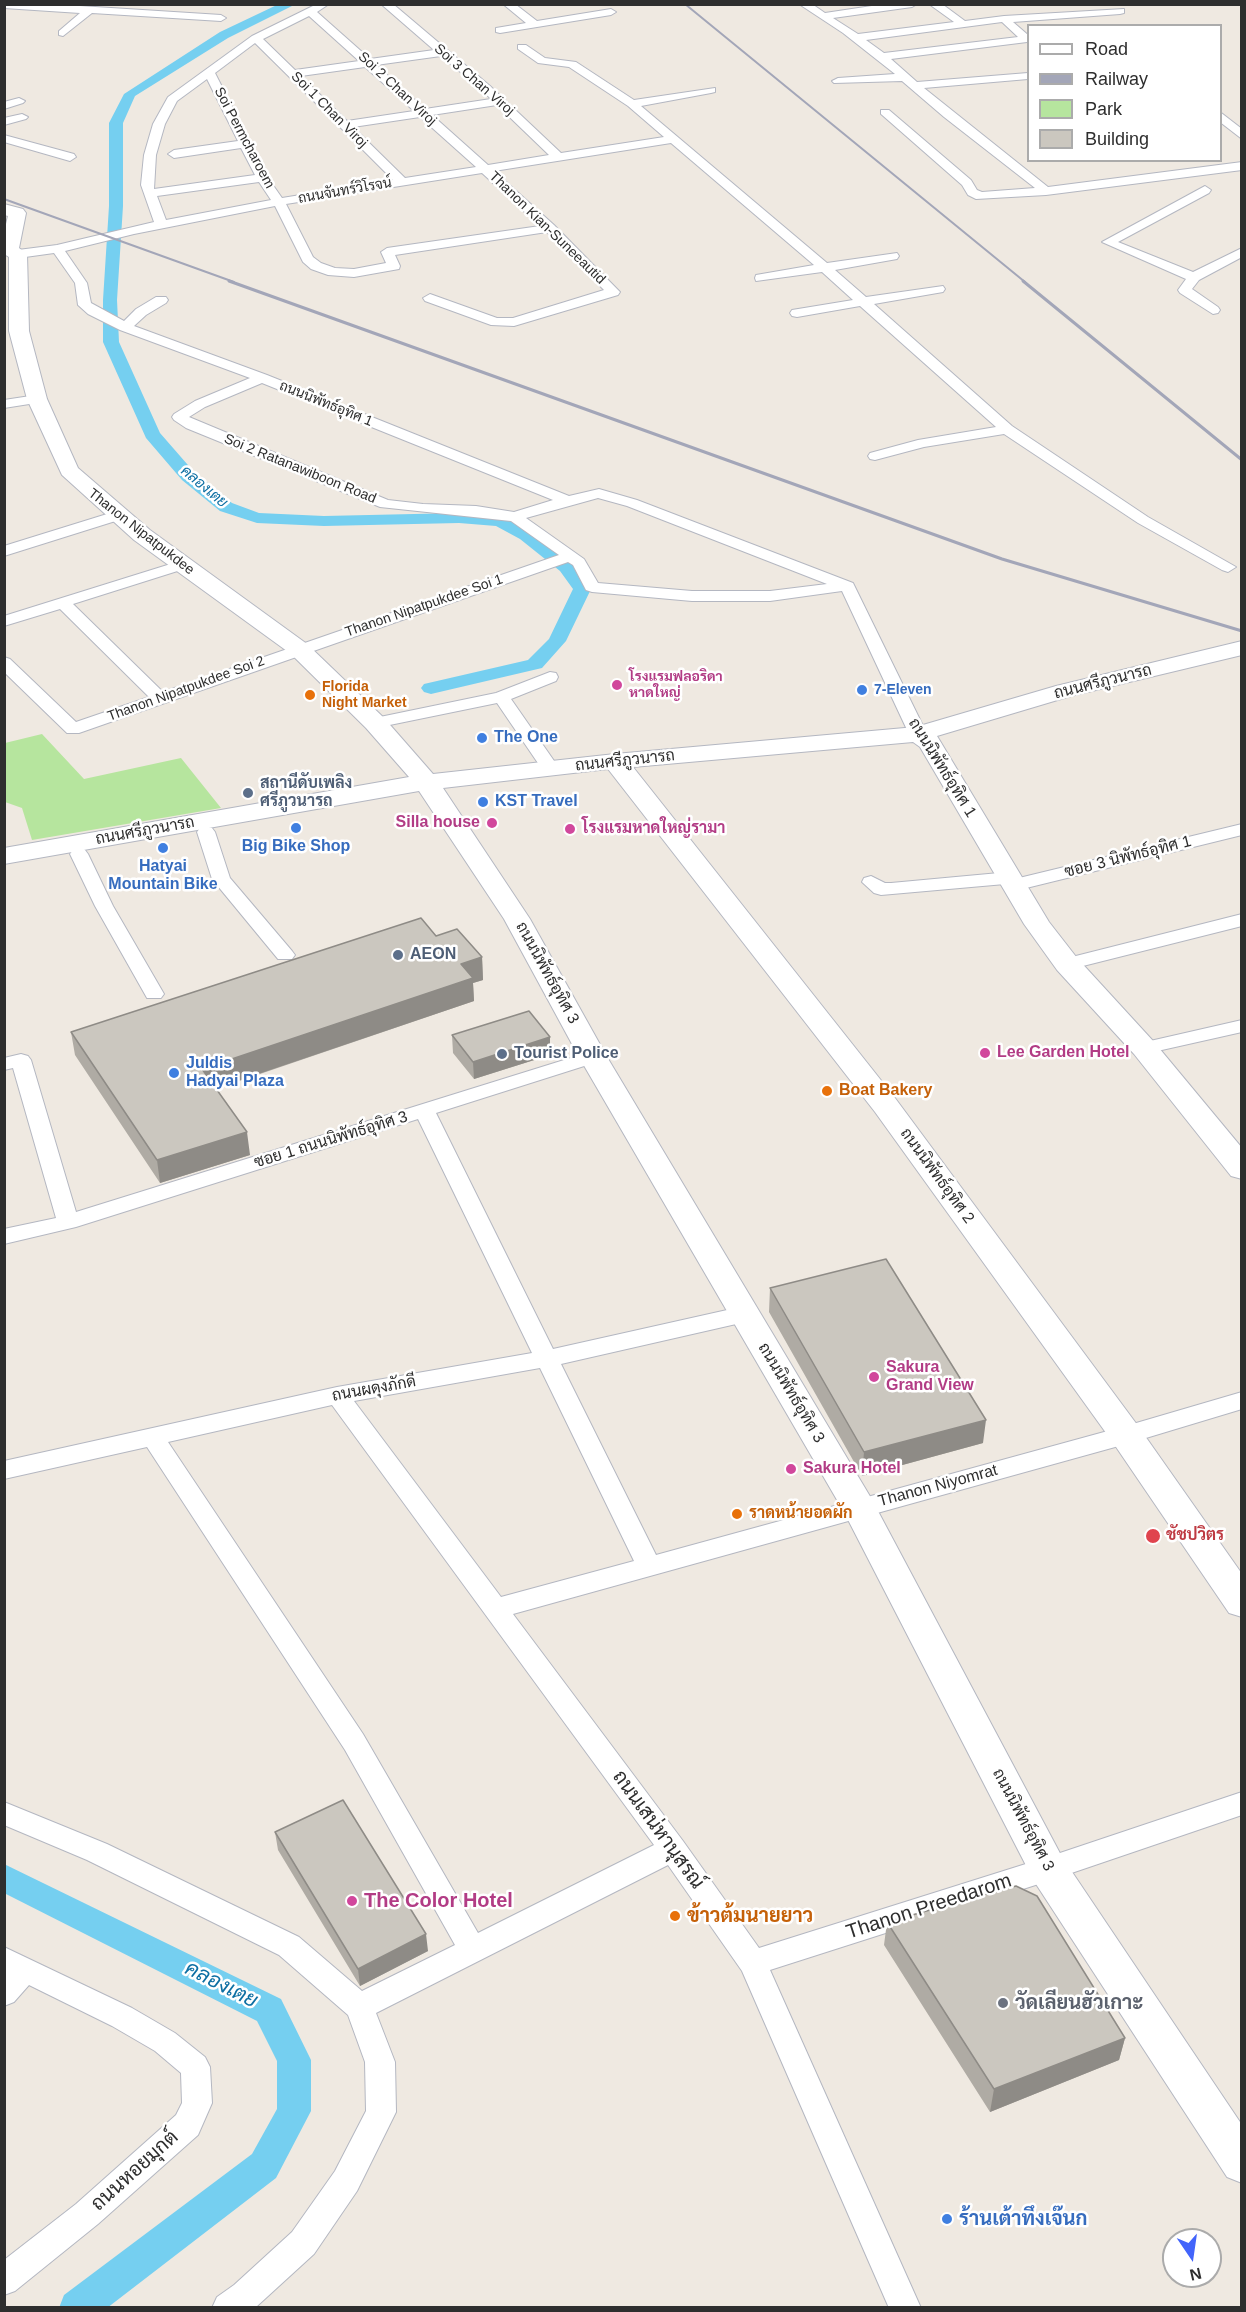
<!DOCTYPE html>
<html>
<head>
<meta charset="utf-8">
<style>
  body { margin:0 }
  #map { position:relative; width:1246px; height:2312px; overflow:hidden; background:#efe9e1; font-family:Helvetica,sans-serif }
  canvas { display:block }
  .frame { position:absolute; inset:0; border:6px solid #2e2e2e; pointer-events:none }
  .legend { position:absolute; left:1027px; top:24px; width:195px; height:138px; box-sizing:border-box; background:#fff; border:2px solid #ababab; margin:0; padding:8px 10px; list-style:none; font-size:18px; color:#2e2e2e }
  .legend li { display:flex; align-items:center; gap:12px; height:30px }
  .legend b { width:30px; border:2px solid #ababab }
  .north { position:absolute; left:1162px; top:2228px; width:60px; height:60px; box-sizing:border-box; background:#fff; border:2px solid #ababab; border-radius:50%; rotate:167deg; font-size:16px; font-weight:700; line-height:24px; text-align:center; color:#2e2e2e }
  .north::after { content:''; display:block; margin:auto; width:21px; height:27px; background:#4264fb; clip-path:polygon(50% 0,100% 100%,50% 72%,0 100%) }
</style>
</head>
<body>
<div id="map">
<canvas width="1246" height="2312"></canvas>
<div class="frame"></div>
<ul class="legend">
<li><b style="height:8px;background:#fff"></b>Road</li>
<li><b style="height:8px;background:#a3a6b8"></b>Railway</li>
<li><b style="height:16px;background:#b6e59e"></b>Park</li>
<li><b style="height:16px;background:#cbc7bf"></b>Building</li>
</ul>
<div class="north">N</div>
</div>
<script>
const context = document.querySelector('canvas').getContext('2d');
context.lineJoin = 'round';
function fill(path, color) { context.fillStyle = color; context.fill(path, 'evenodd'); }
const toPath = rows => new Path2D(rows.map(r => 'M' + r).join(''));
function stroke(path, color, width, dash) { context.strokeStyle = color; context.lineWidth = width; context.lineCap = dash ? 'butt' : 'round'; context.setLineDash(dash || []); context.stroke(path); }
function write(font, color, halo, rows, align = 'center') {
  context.font = font + ' Helvetica,Sarabun,sans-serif'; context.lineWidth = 5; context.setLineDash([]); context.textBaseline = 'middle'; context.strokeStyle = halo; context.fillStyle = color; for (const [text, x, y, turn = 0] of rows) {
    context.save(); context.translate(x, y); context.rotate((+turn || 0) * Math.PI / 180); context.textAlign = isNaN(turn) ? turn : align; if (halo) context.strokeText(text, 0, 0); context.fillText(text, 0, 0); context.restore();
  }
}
fill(toPath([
  [42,734,84,779,181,758,221,808,32,840,22,808,5,802,5,743]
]), '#b6e59e');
fill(toPath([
  [279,4,296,4,228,38,135,96,123,123,123,206,117,300,119,342,160,433,194,472,232,503,259,513,324,516,459,513,500,516,532,531,572,563,591,589,566,641,542,668,431,694,424,692,421,688,424,684,528,660,549,639,573,589,560,571,520,539,496,526,459,523,324,526,257,523,220,511,182,480,146,438,103,342,103,300,109,206,109,123,124,94,220,32,279,4],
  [4,1864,281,1999,311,2060,311,2111,276,2178,107,2308,59,2308,64,2295,252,2154,277,2109,277,2061,257,2021,4,1893,4,1864]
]), '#75cff0');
const street = toPath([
  [4,4,48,4,221,15,226,18,221,21,92,13,63,36,59,35,59,31,80,13,4,8,4,4],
  [317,4,329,4,317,12,370,59,434,50,381,4,393,4,490,86,561,153,664,137,628,106,569,67,538,63,518,49,518,45,526,45,545,58,576,62,634,100,715,88,715,92,711,93,641,106,827,263,897,253,899,256,897,259,835,270,866,297,943,286,945,289,943,292,874,304,1012,426,1148,517,1236,567,1228,572,1222,570,1138,523,1004,434,924,447,875,460,870,459,868,456,870,453,918,440,996,427,860,306,797,317,792,316,790,313,792,310,853,300,822,272,756,281,755,278,756,275,814,265,671,143,494,171,554,225,620,292,618,295,514,326,491,325,425,301,423,298,430,294,497,318,513,318,604,290,547,232,395,255,400,266,399,269,354,277,328,275,311,269,303,262,275,206,134,234,65,251,87,283,91,303,124,321,136,309,156,297,166,297,168,300,166,303,146,315,134,326,267,375,569,496,599,489,637,500,853,583,927,734,924,738,918,739,912,738,909,734,842,591,770,601,692,601,592,592,586,590,573,565,568,562,79,733,67,733,4,672,4,657,10,659,76,722,149,697,60,609,4,626,4,616,177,562,187,562,190,565,187,568,73,604,163,692,559,555,511,521,380,507,186,428,174,420,172,417,174,414,195,401,250,378,120,330,88,314,78,305,75,283,54,253,18,258,12,254,18,250,57,245,154,222,141,185,144,155,153,124,168,97,252,36,317,4],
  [309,16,359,61,295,70,263,39,309,16],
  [255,43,340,127,393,180,282,198,268,178,215,73,255,43],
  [441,56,482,90,491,99,425,109,376,65,441,56],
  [365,67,414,111,347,121,301,76,365,67],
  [207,79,238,141,174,150,168,154,174,158,241,148,255,175,154,189,156,155,165,124,177,101,207,79],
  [497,105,549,155,488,165,432,115,497,105],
  [420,117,476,167,405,178,353,127,420,117],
  [482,173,540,226,387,248,381,252,386,263,354,269,335,268,321,263,313,257,286,204,482,173],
  [259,182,271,200,166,220,157,196,259,182],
  [262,383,553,500,514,512,476,506,423,504,388,500,189,417,205,407,262,383],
  [598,498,627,506,827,584,770,591,692,591,598,583,584,559,526,518,598,498],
  [503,4,515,4,537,21,611,9,616,12,611,15,500,33,496,32,496,28,526,23,503,4],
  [799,4,812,4,825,13,885,4,917,4,912,7,833,18,858,34,954,22,929,4,942,4,965,21,1004,16,1124,9,1124,13,1120,14,1013,22,1028,35,1027,42,891,59,917,82,1028,73,1028,79,924,88,1048,187,1242,162,1242,170,1046,195,976,199,968,195,962,185,881,114,881,110,889,110,971,180,977,190,982,192,1035,188,944,117,902,81,834,83,832,81,838,78,895,74,843,33,799,4],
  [1002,22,1018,37,884,53,866,40,1002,22],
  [19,98,25,101,23,103,4,109,4,102,19,98],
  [1220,112,1242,129,1242,139,1220,122,1220,112],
  [22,114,28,117,26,119,4,125,4,118,22,114],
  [4,135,74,154,76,157,70,161,4,142,4,135],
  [1205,186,1211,190,1209,193,1118,242,1193,272,1242,248,1242,257,1199,280,1192,289,1218,307,1220,310,1218,313,1213,314,1180,293,1178,290,1186,279,1102,242,1205,186],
  [37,395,44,399,42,402,4,408,4,400,37,395],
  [120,510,128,515,125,518,4,556,4,546,120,510],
  [550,672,556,673,558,677,556,681,511,699,559,768,556,772,544,772,497,703,375,728,369,727,366,723,369,719,375,718,496,693,550,672],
  [1242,824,1242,835,1014,891,1007,889,1005,884,881,895,874,893,862,882,864,878,871,876,885,883,891,883,1010,872,1017,874,1019,878,1242,824],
  [206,827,212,828,215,832,230,878,292,951,295,955,292,959,278,959,212,879,197,832,200,828,206,827],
  [79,849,85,850,88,854,113,906,164,994,161,998,147,998,95,906,70,854,73,850,79,849],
  [1242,914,1242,926,1067,970,1060,968,1057,964,1060,960,1242,914],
  [1242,1020,1242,1032,1144,1054,1137,1052,1134,1048,1137,1044,1242,1020],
  [593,1051,600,1053,603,1057,600,1061,436,1113,553,1349,745,1306,753,1308,756,1314,753,1320,745,1322,561,1364,656,1555,1126,1426,1242,1392,1242,1409,1126,1444,513,1614,683,1841,759,1948,1048,1857,1242,1792,1242,1815,1048,1881,770,1970,921,2308,889,2308,742,1971,668,1865,376,2013,395,2062,396,2112,357,2191,314,2254,256,2307,212,2308,217,2297,234,2285,292,2232,335,2171,366,2111,365,2062,348,2015,279,1955,87,1860,4,1825,4,1802,107,1844,299,1937,362,1991,455,1945,345,1750,147,1447,4,1479,4,1461,337,1387,532,1353,418,1119,76,1227,4,1244,4,1229,56,1218,13,1068,4,1070,4,1058,21,1054,28,1056,31,1060,76,1212,593,1051],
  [540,1368,634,1561,501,1597,354,1401,540,1368],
  [332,1405,654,1845,478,1933,363,1734,168,1442,332,1405],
  [4,1947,132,2008,175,2033,205,2057,210,2067,212,2103,198,2135,98,2224,15,2291,4,2295,4,2260,76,2204,176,2115,182,2103,181,2073,155,2051,112,2026,29,1985,14,2002,4,2006,4,1947]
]);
const secondary = toPath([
  [4,204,23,209,26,213,19,248,27,254,29,331,47,399,78,468,150,530,307,644,384,718,433,774,615,754,916,727,1056,686,1242,641,1242,655,1071,696,937,736,1049,922,1077,958,1154,1042,1242,1148,1242,1179,1231,1176,1134,1054,1057,970,1024,924,920,747,913,742,633,767,895,1098,1138,1426,1242,1574,1242,1617,1229,1613,1114,1444,875,1112,608,769,443,788,530,919,607,1057,871,1498,1062,1857,1242,2125,1242,2183,1227,2177,1034,1881,844,1512,579,1057,504,919,419,791,4,864,4,848,409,777,366,728,291,654,134,540,62,475,27,399,9,331,9,257,4,254,4,232,8,216,4,215,4,204]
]);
stroke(street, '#b4b7c1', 2);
stroke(secondary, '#b4b7c1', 2);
fill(street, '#fff');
fill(secondary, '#fff');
stroke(toPath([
  [685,4,1025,282],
  [4,199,234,282]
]), '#a3a6b8', 2);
stroke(toPath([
  [229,281,1002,559,1242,631],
  [1023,281,1242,460]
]), '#a3a6b8', 3);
fill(toPath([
  [436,936,482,957,483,980,473,983,474,1001,216,1089,250,1155,160,1183,75,1055,71,1032],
  [452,1035,550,1037,550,1055,474,1079,453,1053],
  [770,1288,983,1443,862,1476,769,1312],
  [275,1832,428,1951,360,1986,278,1850],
  [887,1922,1125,2038,1119,2060,990,2112,884,1945]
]), '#afaba4');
fill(toPath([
  [482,957,483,980,473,983,474,1001,205,1092,202,1069,461,964],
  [550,1037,550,1055,474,1079,473,1062],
  [247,1132,250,1155,160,1183,157,1160],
  [986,1420,983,1443,862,1476,864,1452],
  [426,1934,428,1951,360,1986,358,1969],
  [1125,2038,1119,2060,990,2112,994,2089]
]), '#8e8b86');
const building = toPath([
  [421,918,436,936,457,929,482,957,461,964,473,978,202,1069,247,1132,157,1160,71,1032,421,918],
  [529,1011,550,1037,473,1062,452,1035,529,1011],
  [886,1259,986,1420,864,1452,770,1288,886,1259],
  [343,1800,426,1934,358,1969,275,1832,343,1800],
  [1016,1886,1037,1896,1125,2038,994,2089,887,1922,1016,1886]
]);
fill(building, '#cbc7bf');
stroke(building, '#8e8b86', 1.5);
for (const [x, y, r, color] of [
  [617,685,6,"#d1479c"],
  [862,690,6,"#3f7fe0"],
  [310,695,6,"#e8710a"],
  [482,738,6,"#3f7fe0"],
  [248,793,6,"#5c6f8a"],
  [483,802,6,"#3f7fe0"],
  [492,823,6,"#d1479c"],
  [296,828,6,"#3f7fe0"],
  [570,829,6,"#d1479c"],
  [163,848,6,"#3f7fe0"],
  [398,955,6,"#5c6f8a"],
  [985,1053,6,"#d1479c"],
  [502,1054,6,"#5c6f8a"],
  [174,1073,6,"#3f7fe0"],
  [827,1091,6,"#e8710a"],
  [874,1377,6,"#d1479c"],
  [791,1469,6,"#d1479c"],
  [737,1514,6,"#e8710a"],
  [1153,1536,8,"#e0444e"],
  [352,1901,6,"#d1479c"],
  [675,1916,6,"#e8710a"],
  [1003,2003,6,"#6b7280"],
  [947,2219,6,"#3f7fe0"]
]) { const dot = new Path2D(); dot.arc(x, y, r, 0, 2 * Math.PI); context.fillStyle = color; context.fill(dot); stroke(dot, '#fff', 2); }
write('14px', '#2e2e2e', '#fff', [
  ["Soi 3 Chan Viroj",474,80,41],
  ["Soi 2 Chan Viroj",397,89,43],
  ["Soi 1 Chan Viroj",329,110,45],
  ["Soi Permcharoem",244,138,62],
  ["ถนนจันทร์วิโรจน์",345,191,-10],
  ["Thanon Kian-Suneeautid",547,228,44],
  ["ถนนนิพัทธ์อุทิศ 1",326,404,22],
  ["Soi 2 Ratanawiboon Road",300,469,22],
  ["Thanon Nipatpukdee",141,532,38],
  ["Thanon Nipatpukdee Soi 1",424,606,-19],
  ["Thanon Nipatpukdee Soi 2",186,689,-20]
]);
write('bold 14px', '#b23c85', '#fff', [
  ["โรงแรมฟลอริดา",629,677],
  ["หาดใหญ่",629,693]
], 'left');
write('bold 14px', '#c56008', '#fff', [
  ["Florida",322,687],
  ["Night Market",322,703]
], 'left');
write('bold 14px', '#366cbe', '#fff', [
  ["7-Eleven",874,690]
], 'left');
write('italic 15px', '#0d6fa3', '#fff', [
  ["คลองเตย",204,487,40]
]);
write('16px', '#2e2e2e', '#fff', [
  ["ถนนศรีภูวนารถ",1103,682,-14],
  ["ถนนศรีภูวนารถ",625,761,-6],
  ["ถนนนิพัทธ์อุทิศ 1",942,768,58],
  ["ถนนศรีภูวนารถ",145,831,-10],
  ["ซอย 3 นิพัทธ์อุทิศ 1",1128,857,-14],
  ["ถนนนิพัทธ์อุทิศ 3",547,973,61],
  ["ซอย 1 ถนนนิพัทธ์อุทิศ 3",331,1140,-17],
  ["ถนนนิพัทธ์อุทิศ 2",937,1176,54],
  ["ถนนผดุงภักดี",374,1389,-10],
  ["ถนนนิพัทธ์อุทิศ 3",791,1393,59],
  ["Thanon Niyomrat",938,1486,-15],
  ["ถนนนิพัทธ์อุทิศ 3",1023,1820,62]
]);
write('bold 16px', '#366cbe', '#fff', [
  ["The One",494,738],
  ["KST Travel",495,802],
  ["Big Bike Shop",296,847,"center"],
  ["Hatyai",163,867,"center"],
  ["Mountain Bike",163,885,"center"],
  ["Juldis",186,1064],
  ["Hadyai Plaza",186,1082]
], 'left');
write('bold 16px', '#4e5e75', '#fff', [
  ["สถานีดับเพลิง",260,784],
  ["ศรีภูวนารถ",260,802],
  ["AEON",410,955],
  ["Tourist Police",514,1054]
], 'left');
write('bold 16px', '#b23c85', '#fff', [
  ["Silla house",480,823,"right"],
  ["โรงแรมหาดใหญ่รามา",582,829],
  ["Lee Garden Hotel",997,1053],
  ["Sakura",886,1368],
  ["Grand View",886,1386],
  ["Sakura Hotel",803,1469]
], 'left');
write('bold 16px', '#c56008', '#fff', [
  ["Boat Bakery",839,1091],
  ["ราดหน้ายอดผัก",749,1514]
], 'left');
write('bold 16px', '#be3a42', '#fff', [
  ["ชัชปวิตร",1166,1536]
], 'left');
write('20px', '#2e2e2e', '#fff', [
  ["ถนนเสน่หานุสรณ์",658,1830,54],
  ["Thanon Preedarom",929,1907,-18],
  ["ถนนหอยมุกต์",135,2171,-42]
]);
write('bold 20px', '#b23c85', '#fff', [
  ["The Color Hotel",364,1901]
], 'left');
write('bold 20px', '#c56008', '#fff', [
  ["ข้าวต้มนายยาว",687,1916]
], 'left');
write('bold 20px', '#5b616d', '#fff', [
  ["วัดเลียนฮัวเกาะ",1015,2003]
], 'left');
write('bold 20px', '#366cbe', '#fff', [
  ["ร้านเต้าทึงเจ๊นก",959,2219]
], 'left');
write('italic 21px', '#0d6fa3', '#fff', [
  ["คลองเตย",221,1985,27]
]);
</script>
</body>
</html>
